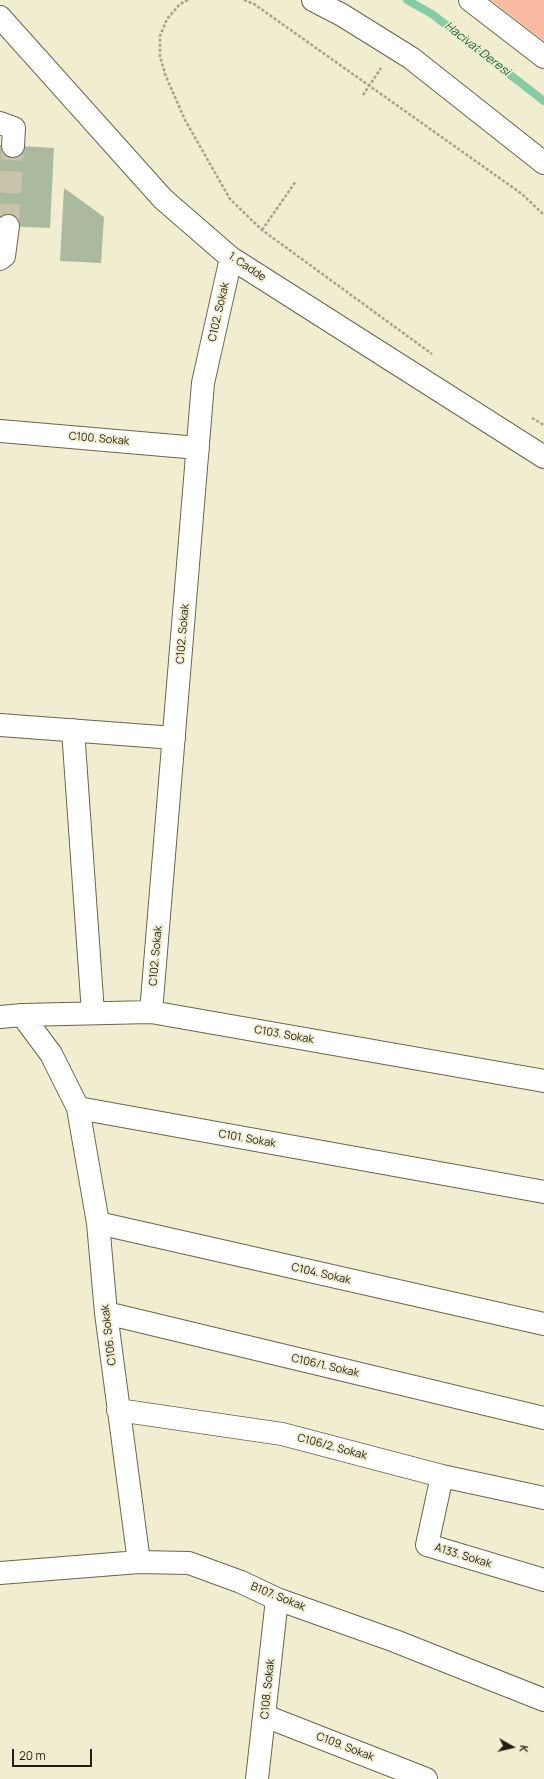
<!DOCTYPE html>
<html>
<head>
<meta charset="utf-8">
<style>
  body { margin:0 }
  #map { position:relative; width:544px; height:1779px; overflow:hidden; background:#f1edd0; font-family:Manrope,sans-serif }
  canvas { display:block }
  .north { position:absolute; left:492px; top:1727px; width:40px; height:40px; -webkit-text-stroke:3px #f1edd0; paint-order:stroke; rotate:98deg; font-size:11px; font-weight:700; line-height:16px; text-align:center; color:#211f15 }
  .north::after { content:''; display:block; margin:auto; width:14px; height:18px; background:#211f15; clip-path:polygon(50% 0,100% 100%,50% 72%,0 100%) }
  .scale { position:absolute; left:12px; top:1749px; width:80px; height:18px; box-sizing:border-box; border:2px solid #211f15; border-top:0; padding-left:5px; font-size:12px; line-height:14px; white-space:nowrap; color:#211f15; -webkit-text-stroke:3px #f1edd0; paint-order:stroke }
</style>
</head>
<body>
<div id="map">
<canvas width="544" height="1779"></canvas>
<div class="north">K</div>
<div class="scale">20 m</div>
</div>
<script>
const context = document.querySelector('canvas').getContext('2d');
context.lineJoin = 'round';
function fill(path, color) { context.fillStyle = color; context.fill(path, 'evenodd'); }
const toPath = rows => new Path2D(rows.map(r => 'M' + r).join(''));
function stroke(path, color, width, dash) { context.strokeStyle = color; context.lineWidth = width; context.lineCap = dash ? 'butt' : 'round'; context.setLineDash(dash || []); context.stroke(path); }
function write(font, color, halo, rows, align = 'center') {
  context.font = font + ' Manrope,sans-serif'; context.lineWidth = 3.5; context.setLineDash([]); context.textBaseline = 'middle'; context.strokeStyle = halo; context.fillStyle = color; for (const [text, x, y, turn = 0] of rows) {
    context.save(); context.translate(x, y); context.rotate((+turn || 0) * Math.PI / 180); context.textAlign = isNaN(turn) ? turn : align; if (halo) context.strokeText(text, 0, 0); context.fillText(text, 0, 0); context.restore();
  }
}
fill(toPath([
  [491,0,544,0,544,41]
]), '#f8baa0');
stroke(toPath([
  [407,0,432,14,544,101]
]), '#87cba4', 8);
fill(toPath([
  [0,145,54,148,50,228,0,226],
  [64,188,104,217,101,263,60,261]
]), '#abb99f');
stroke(toPath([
  [8,226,13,146]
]), '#c7c4ab', 22, [22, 11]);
const minor = toPath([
  [313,0,342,15,411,58,544,163],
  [470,0,544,57],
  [0,17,163,199,231,258,544,457],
  [0,123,14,128,13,146],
  [0,259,4,256,8,226],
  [0,431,198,448],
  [0,725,174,738],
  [73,730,93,1013],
  [151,1012,203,383,231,258],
  [22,1015,151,1012,544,1081],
  [0,1017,22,1015,51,1054,78,1108,544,1192],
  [78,1108,98,1223,106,1313,139,1562],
  [98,1223,544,1324],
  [106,1313,544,1418],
  [118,1410,282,1434,442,1476,544,1498],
  [442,1476,427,1545,544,1580],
  [0,1573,139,1562,189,1563,241,1582,277,1599,395,1641,544,1700],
  [265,1716,426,1779],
  [257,1779,277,1599]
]);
stroke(minor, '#69664c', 24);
stroke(toPath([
  [188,0,180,4,167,19,160,36,160,56,165,74,185,120,230,199,262,230,432,354],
  [244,0,254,4,522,194,544,215],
  [363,95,381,68],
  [262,230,296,181],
  [532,418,544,425]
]), '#a5a28b', 2.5, [3, 2]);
stroke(minor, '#fff', 22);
write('11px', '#211f15', '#f1edd0', [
  ["1. Cadde",247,267,34],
  ["C102. Sokak",219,312,-77],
  ["C100. Sokak",99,439,5],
  ["C102. Sokak",183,634,-85],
  ["C102. Sokak",156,956,-85],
  ["C103. Sokak",284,1035,10],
  ["C101. Sokak",247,1139,10],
  ["C104. Sokak",321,1274,13],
  ["C106. Sokak",109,1335,-97],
  ["C106/1. Sokak",325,1366,13],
  ["C106/2. Sokak",332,1447,15],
  ["A133. Sokak",463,1556,17],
  ["B107. Sokak",278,1597,22],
  ["C108. Sokak",268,1689,-84],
  ["C109. Sokak",345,1747,21]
]);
write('italic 12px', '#13623f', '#f1edd0', [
  ["Hacivat Deresi",477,49,38]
]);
</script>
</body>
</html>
